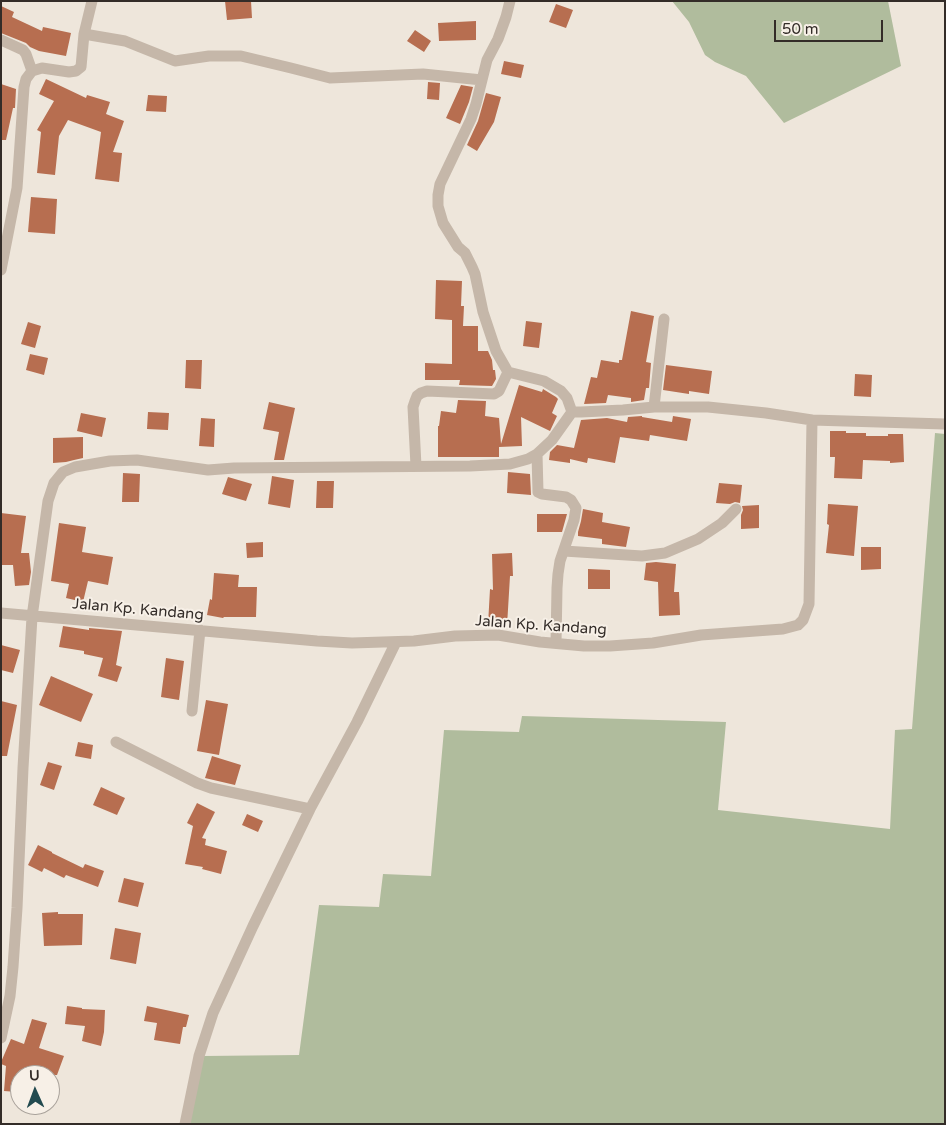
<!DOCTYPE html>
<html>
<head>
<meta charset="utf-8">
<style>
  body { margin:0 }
  #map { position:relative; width:946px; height:1125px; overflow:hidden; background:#eee6db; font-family:"Varela Round",sans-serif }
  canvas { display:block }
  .frame { position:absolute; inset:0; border:2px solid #332c28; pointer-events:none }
  .north { position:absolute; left:10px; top:1065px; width:50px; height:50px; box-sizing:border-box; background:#f7f0e7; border:1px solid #a9a29b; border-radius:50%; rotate:358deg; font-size:14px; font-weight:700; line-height:20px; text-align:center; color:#332c28 }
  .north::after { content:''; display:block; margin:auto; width:18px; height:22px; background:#224a4f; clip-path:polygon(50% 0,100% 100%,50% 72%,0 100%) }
  .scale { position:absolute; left:774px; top:20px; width:109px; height:22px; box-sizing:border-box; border:2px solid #332c28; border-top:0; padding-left:6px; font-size:15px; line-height:18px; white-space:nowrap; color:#332c28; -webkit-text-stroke:4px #f7f0e7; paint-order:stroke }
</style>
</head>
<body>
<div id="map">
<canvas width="946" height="1125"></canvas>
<div class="frame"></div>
<div class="north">U</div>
<div class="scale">50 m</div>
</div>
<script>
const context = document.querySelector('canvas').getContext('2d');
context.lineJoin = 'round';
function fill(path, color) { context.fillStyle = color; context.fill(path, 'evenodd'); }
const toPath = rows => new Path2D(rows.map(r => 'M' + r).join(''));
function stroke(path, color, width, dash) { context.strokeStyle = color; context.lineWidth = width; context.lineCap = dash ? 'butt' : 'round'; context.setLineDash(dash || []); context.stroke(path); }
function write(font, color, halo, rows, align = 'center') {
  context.font = font + ' "Varela Round",sans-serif'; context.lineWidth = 4; context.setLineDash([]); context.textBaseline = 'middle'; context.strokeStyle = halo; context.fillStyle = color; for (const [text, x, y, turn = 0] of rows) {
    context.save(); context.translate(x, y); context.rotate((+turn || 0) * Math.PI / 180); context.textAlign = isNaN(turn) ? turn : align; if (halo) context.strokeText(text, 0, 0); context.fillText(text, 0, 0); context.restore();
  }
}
fill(toPath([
  [672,1,888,1,901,66,784,123,746,76,715,62,705,55,689,22],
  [935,433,945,434,945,1124,187,1124,204,1056,299,1055,319,905,379,907,383,874,431,876,444,730,519,732,522,716,726,722,718,810,890,829,895,730,912,729]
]), '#b0bc9d');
fill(toPath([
  [225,1,251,1,252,18,227,20],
  [556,4,573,10,566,28,549,22],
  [1,6,14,12,12,17,42,31,43,27,71,33,66,56,39,51,30,47,26,43,1,33],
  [476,21,476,40,439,41,438,23],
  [415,30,431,41,424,52,407,41],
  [504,61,524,65,521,78,501,74],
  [46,79,86,98,87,95,110,102,106,114,124,121,113,152,122,153,119,182,95,179,101,132,68,120,59,136,55,175,37,173,41,132,37,130,54,101,39,94],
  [428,82,440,83,439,100,427,99],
  [1,84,16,89,15,108,13,108,6,140,1,140],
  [461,85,473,87,469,102,460,124,446,118],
  [486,93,501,97,494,122,477,151,467,145,478,121],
  [148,95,167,96,166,112,146,111],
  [31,197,57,199,55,234,28,232],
  [436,280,462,281,461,306,464,306,463,326,478,326,478,351,488,351,492,360,493,370,495,370,496,379,492,386,459,385,460,380,425,380,425,363,452,364,452,320,435,319],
  [631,311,654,316,646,362,651,363,649,388,646,388,644,400,631,402,631,398,608,395,606,403,584,404,591,377,597,378,601,360,619,363,619,360,622,360],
  [526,321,542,323,539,348,523,346],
  [28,322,41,326,35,348,21,344],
  [30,354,48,358,44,375,26,370],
  [186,360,202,360,201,389,185,388],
  [666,365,712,371,709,394,689,391,689,394,663,390],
  [855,374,872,375,871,397,854,396],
  [519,385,542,392,543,389,556,397,558,399,552,413,557,416,550,431,521,417,522,446,499,447,499,457,438,457,438,426,439,426,441,411,456,413,458,400,486,401,485,416,499,418,501,444],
  [269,402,295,408,284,460,274,460,279,432,263,429],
  [148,412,169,413,168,430,147,429],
  [81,413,106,418,102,437,77,431],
  [642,416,642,417,672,422,673,416,691,419,687,441,650,435,649,441,620,437,615,463,588,458,587,463,570,459,570,463,549,460,550,452,557,445,574,448,581,420,607,418,627,422,628,417],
  [201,418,215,419,214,447,199,446],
  [830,431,846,431,846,433,866,433,866,436,888,436,888,434,903,434,904,462,890,463,890,461,863,460,862,479,834,478,835,457,830,457],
  [83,437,83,458,74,460,66,462,53,463,53,438],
  [508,472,530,474,531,495,507,493],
  [123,473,140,474,139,502,122,502],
  [272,476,294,480,290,508,268,504],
  [228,477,252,484,246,501,222,494],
  [317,481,334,481,333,508,316,508],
  [719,483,742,485,740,503,735,502,730,504,716,503],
  [828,504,858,506,854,556,826,553,829,525,827,524],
  [759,505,759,528,741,529,741,515,743,510,742,506],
  [583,509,603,513,602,522,630,527,626,547,602,544,602,539,578,536,578,532,581,521],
  [1,513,26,516,21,553,29,553,31,572,29,585,15,586,13,565,1,565],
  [537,514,567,514,562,532,537,532],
  [59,523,86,527,82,552,113,557,108,585,88,581,83,602,66,598,69,584,51,581],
  [263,542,263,557,247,558,246,543],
  [861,547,881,547,881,569,861,570],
  [512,553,513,576,510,576,507,626,488,625,490,589,493,590,492,554],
  [656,562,676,564,674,592,679,592,680,615,659,616,658,582,644,580,646,563],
  [588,569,610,570,610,589,588,589],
  [214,573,239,575,238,587,257,587,256,617,224,617,223,618,207,615,210,599,212,600],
  [63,626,89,630,89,628,122,631,116,665,122,667,117,682,98,676,103,658,84,654,84,651,59,647],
  [1,645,20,650,13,673,1,670],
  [166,658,184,661,179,700,161,697],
  [51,676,93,694,81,722,39,705],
  [206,700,228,704,219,755,197,751],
  [1,701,17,705,7,756,1,756],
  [78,742,93,745,91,759,75,756],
  [212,756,241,765,235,785,205,778],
  [48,762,62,766,54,790,40,785],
  [101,787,125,798,117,815,93,805],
  [197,803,215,812,202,838,206,839,205,845,227,851,221,874,202,869,203,867,185,864,193,826,187,823],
  [247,814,263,821,258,832,242,825],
  [38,845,52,852,52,853,83,868,85,864,104,871,98,887,66,875,64,878,44,868,42,872,28,865],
  [124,878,144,883,138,907,118,902],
  [58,912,58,914,83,914,82,945,44,946,42,913],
  [115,928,141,933,136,964,110,959],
  [67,1006,82,1008,82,1009,105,1010,104,1032,101,1046,82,1041,85,1026,65,1024],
  [147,1006,189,1015,186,1027,183,1027,180,1044,154,1040,157,1023,144,1021],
  [32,1019,47,1023,39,1048,64,1056,57,1075,32,1075,19,1071,17,1092,4,1091,6,1066,1,1064,1,1062,11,1039,24,1044]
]), '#b76e50');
stroke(toPath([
  [510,1,506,17,498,39,487,60,476,104,471,119,440,184,438,195,438,206,443,223,458,247,465,253,472,267,475,274,483,312,496,351,508,372,544,381,561,391,567,398,572,412],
  [84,34,125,41,175,61,209,56,241,56,291,68,330,78,423,74,482,80],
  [1,40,23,50,26,54,32,71,26,79,24,87,17,188,1,270],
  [32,71,42,68,69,72,76,71,81,67,84,34,92,1],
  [654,407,664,319],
  [537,454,538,492,542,494,566,497,571,500,576,508,574,520,560,561,558,574,557,588,556,643],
  [416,466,413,407,415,401,417,396,421,393,427,391,494,394,499,391,508,372],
  [564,551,642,556,665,553,698,539,722,523,736,509],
  [1,613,317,641,352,643,414,641,455,636,498,635,540,642,584,646,610,646,653,643,701,635,783,629,798,625,803,620,809,604,812,420,945,424],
  [192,711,200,630],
  [116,742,197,783,211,788,310,809],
  [1,1038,10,996,13,967,17,908,23,768,32,617,48,501,54,483,63,472,75,467,110,461,137,460,208,470,234,468,470,466,510,464,528,459,537,454,552,440,572,412,581,412,623,410,654,407,708,407,766,413,812,420],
  [185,1124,199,1056,213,1013,253,926,310,809,357,722,396,642]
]), '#c5b7a9', 11);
write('15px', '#332c28', '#f7f0e7', [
  ["Jalan Kp. Kandang",138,610,5],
  ["Jalan Kp. Kandang",541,626,4]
]);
</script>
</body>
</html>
